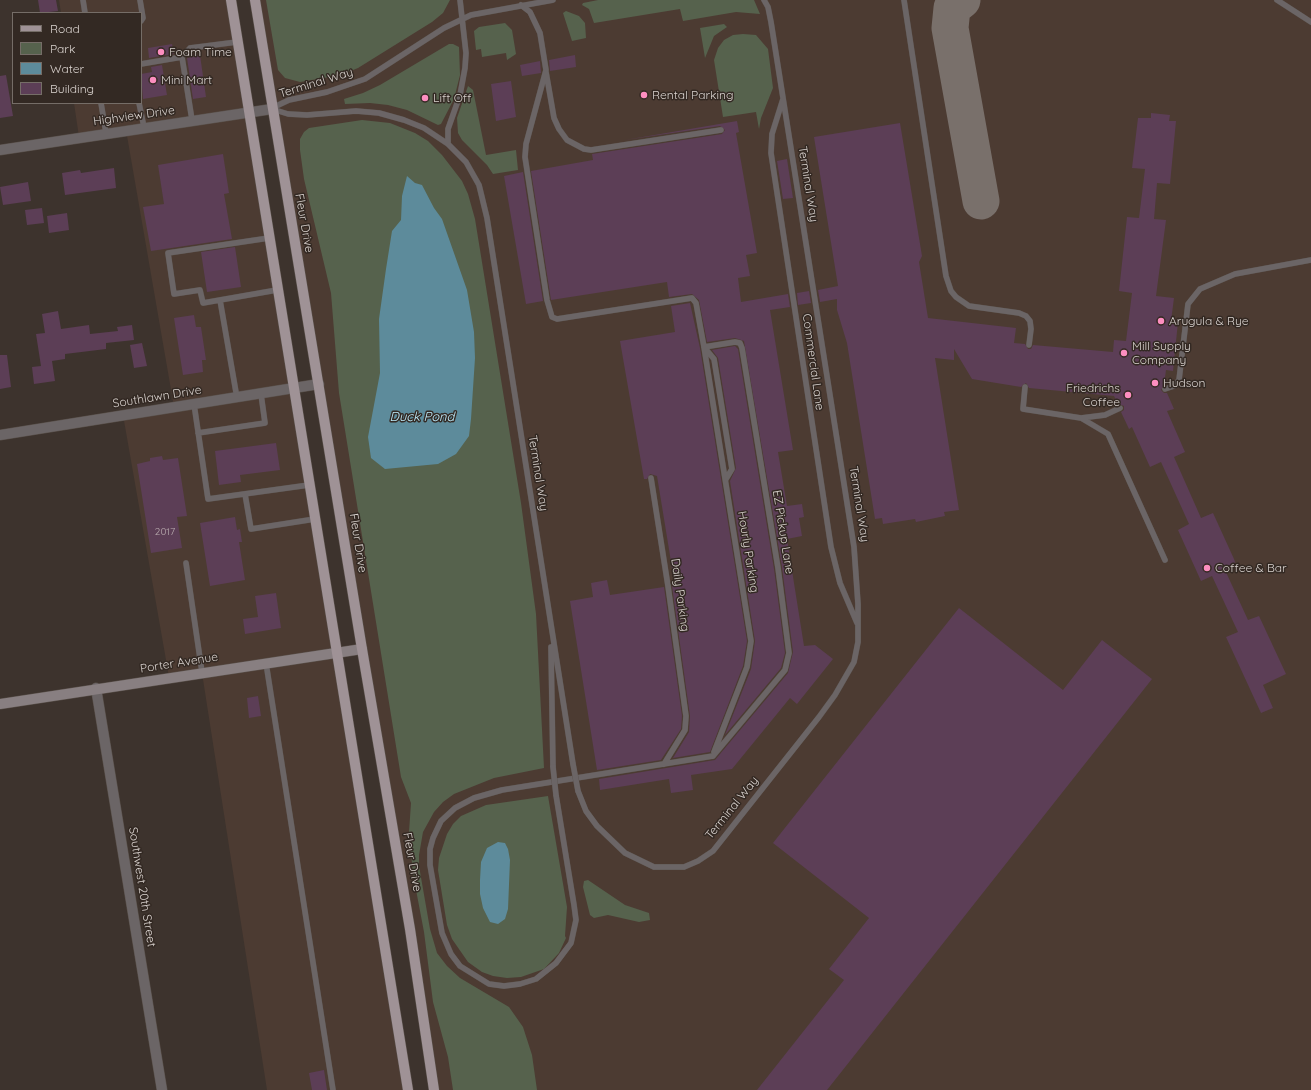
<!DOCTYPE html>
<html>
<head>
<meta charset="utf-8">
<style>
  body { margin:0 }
  #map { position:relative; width:1311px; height:1090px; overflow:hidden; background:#3d332d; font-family:Quicksand,sans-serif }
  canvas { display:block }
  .legend { position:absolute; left:12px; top:12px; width:130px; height:92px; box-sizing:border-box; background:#332923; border:1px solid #756d67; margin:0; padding:5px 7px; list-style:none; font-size:12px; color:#d9d2ce }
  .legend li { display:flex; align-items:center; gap:8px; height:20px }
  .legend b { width:20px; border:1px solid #756d67 }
</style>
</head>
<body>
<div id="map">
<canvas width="1311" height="1090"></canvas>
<ul class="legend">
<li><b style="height:5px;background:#9f9296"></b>Road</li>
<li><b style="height:11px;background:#56624d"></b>Park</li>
<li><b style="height:11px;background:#5d8b9b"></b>Water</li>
<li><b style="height:11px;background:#5c3e56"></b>Building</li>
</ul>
</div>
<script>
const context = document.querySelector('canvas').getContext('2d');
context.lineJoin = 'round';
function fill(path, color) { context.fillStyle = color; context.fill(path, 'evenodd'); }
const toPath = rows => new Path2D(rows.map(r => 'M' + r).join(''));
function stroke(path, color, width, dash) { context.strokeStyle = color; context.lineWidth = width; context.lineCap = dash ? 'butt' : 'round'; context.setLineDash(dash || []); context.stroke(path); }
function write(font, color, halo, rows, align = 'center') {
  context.font = font + ' Quicksand,sans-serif'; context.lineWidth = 3; context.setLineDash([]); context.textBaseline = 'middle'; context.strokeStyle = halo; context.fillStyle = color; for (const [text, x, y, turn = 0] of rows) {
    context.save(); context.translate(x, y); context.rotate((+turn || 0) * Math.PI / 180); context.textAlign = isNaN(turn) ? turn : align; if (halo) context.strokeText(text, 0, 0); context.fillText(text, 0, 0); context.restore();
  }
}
fill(toPath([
  [59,0,231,0,408,1090,267,1090,202,673,169,677,123,415,174,407,126,130,79,137,74,103,141,103,141,13,61,13],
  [255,0,1311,0,1311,1090,434,1090]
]), '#4c3b32');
fill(toPath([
  [266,0,450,0,443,13,432,22,358,68,341,75,300,82,285,78,278,70],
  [598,0,754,0,760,14,736,12,683,21,680,9,594,23,589,9,582,5,583,3],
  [566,11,579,16,585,23,586,38,572,41,563,13],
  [505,23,512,30,516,54,507,60,506,53,482,57,481,49,476,50,474,31,479,27],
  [724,24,727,27,714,36,705,58,700,28],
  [743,34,756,35,768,49,773,88,761,118,759,129,756,112,723,117,714,60,718,48,724,40,733,35],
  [449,44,453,44,459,47,460,75,454,99,441,124,438,125,407,110,388,105,370,103,345,104,344,99,363,93,380,85],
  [468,86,473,90,486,155,516,150,518,170,493,174,487,165,462,140,458,133,457,118],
  [362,120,390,123,415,133,428,141,442,155,462,181,468,194,475,219,521,503,536,614,544,768,494,778,454,794,443,802,434,812,423,832,419,855,419,866,430,929,437,953,447,966,460,978,509,1007,523,1027,532,1055,537,1090,453,1090,448,1057,433,1002,424,932,413,874,409,832,411,803,401,777,339,393,331,293,304,179,300,150,300,139,304,132,309,128],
  [548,796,567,907,565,936,566,938,559,953,544,969,521,977,507,978,493,976,482,972,468,962,452,939,447,925,438,870,439,858,447,834,453,824,461,816,486,805],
  [588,880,625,905,649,913,650,920,639,922,608,915,594,918,590,915,583,887,584,881]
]), '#56624d');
fill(toPath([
  [407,176,415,183,422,185,434,208,442,219,467,290,474,332,475,358,471,419,469,436,456,454,438,464,385,469,371,458,368,437,380,373,379,319,386,269,392,231,401,220,402,196],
  [498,842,505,843,508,849,510,860,508,909,505,919,498,924,490,922,483,908,480,894,480,880,481,862,487,848]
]), '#5d8b9b');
stroke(toPath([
  [962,0,952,8,950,28,981,201]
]), '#79706b', 37);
fill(toPath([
  [38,0,56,0,58,11,40,13],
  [172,44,174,54,149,58,148,48],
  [200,55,206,97,193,99,187,58],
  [575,55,576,67,550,71,549,60],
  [540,61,541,73,522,76,520,65],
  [162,65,167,95,143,99,141,74,152,72,151,67],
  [6,75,13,116,0,118,0,76],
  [511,81,516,117,496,121,491,84],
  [1151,113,1170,115,1169,121,1176,121,1170,184,1157,183,1154,219,1166,220,1156,296,1174,298,1171,321,1178,322,1173,371,1166,370,1164,385,1161,390,1164,393,1167,393,1174,409,1167,411,1185,452,1174,457,1201,518,1213,513,1234,559,1236,565,1225,570,1248,620,1259,616,1286,674,1263,685,1273,708,1261,713,1226,637,1238,632,1212,576,1201,581,1178,530,1189,524,1161,462,1150,467,1132,427,1129,429,1121,412,1124,410,1124,406,1118,404,1114,396,1029,388,1026,383,1021,387,972,379,954,349,954,360,935,358,959,510,944,512,945,516,916,522,915,519,883,524,882,518,875,519,847,343,837,310,837,299,820,302,818,290,838,286,814,137,900,123,922,256,919,262,928,318,1016,328,1014,343,1025,344,1028,349,1031,349,1033,345,1113,352,1114,340,1126,341,1132,293,1119,291,1127,217,1139,218,1145,169,1132,168,1138,118,1151,118],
  [737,121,739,132,736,133,757,253,746,255,750,276,738,278,741,302,788,294,790,307,770,310,793,450,778,452,787,506,802,504,804,517,799,518,802,536,787,539,804,646,815,645,833,659,797,704,790,698,732,769,691,775,693,790,671,793,669,779,600,790,599,779,715,760,788,673,793,652,782,567,744,341,735,338,707,342,699,300,692,294,669,297,667,282,551,300,531,171,593,160,592,154,722,134,725,130,720,126,625,140],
  [223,154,229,193,224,194,232,239,151,251,143,207,164,204,158,165],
  [787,159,793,198,783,199,777,161],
  [114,168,116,188,65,195,62,173,80,170,81,173],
  [523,172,543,301,526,304,504,176],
  [28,182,31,201,3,205,0,187],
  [42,208,44,223,27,225,25,210],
  [67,213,69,230,49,233,47,216],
  [235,247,241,287,207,292,201,252],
  [809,291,811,303,798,305,797,293],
  [690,303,700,348,747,641,743,666,710,752,673,758,689,732,690,716,672,586,675,586,657,476,650,474,647,479,644,479,620,341,675,332,671,306],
  [58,311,61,329,89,325,90,334,118,331,117,327,132,325,134,340,106,343,106,349,65,354,65,359,52,361,55,381,34,384,32,367,41,366,36,334,45,333,42,314],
  [194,315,196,327,201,327,206,360,202,360,203,372,183,375,174,318],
  [142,343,147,366,134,368,130,345],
  [735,346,738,349,774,569,785,653,781,668,725,735,751,669,755,641,730,481,736,468,718,358,712,350],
  [0,355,7,355,11,387,0,389],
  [276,443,280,470,240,475,241,482,219,485,215,451],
  [162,456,163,460,178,458,187,516,177,517,182,548,151,553,137,464,150,461,150,458],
  [235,517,237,530,240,529,242,542,239,542,245,580,210,586,200,523],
  [607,580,610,595,664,587,682,716,681,729,661,760,597,770,570,601,593,597,591,583],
  [276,593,281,628,245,634,243,619,258,617,255,596],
  [959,608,1063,690,1102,640,1152,679,827,1090,757,1090,844,980,829,969,869,918,773,843],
  [258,696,261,716,249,718,247,698],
  [324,1070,327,1090,312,1090,309,1073]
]), '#5c3e56');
const lane = toPath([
  [83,0,85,13],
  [140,0,143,18,141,21],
  [904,0,946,276,951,291,956,297,969,306,1019,313,1026,316,1030,321,1031,329,1029,345],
  [1277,0,1311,22],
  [521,5,530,12,540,33,546,70,526,144,525,157,547,300,552,317,557,319,692,298,696,303,704,347,735,342,740,343,742,348,778,568,789,653,785,670,713,756],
  [182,57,192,120],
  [141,64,182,57,190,48,237,42],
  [546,72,554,118,559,129,567,140,584,149,591,150,721,130],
  [783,99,772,134,771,153,831,547,840,583,857,623],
  [101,103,106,133],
  [139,103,144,127],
  [272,108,289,100,327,92,365,79,444,28,471,15,553,0],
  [272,109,288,114,307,115,356,111,379,113,404,120,424,128,448,144,466,162,479,185,487,218,573,764],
  [448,144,448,129,460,95,465,68,466,53,460,0],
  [220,300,203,303,200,290,174,294,168,253,269,238],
  [704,347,751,641,747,667,714,752],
  [704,347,714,359,732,469,726,479],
  [1025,387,1023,409,1081,418,1108,434,1165,560],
  [1165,389,1174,386,1179,380,1188,304,1200,289,1235,274,1311,260],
  [237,398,220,300,277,290],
  [194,404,208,499,309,485],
  [1081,418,1105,415,1120,408],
  [198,433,265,423,261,394],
  [651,478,668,586,686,716,685,730,664,764],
  [245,494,251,529,315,519],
  [186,563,202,672],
  [551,647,553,767],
  [266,663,333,1090],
  [578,791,586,811,597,826,625,853,654,867,684,867,698,861,713,851,819,717,835,695,854,662,858,642,858,604,854,547,771,22,768,7,764,0],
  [556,795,574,905,576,920,571,943,556,963,536,979,520,984,504,986,489,984,460,966,451,954,442,933,430,865,430,849,433,838,441,821,455,808,474,798,502,790,713,756]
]);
const street = toPath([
  [0,150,272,109],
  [0,435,319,384],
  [96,688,162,1090]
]);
const secondary = toPath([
  [0,704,362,649]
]);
const primary = toPath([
  [231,0,408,1090],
  [255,0,362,649,410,929,434,1090]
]);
stroke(lane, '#59504a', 6);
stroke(street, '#59504a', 11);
stroke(secondary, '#59504a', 11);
stroke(primary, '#59504a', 11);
stroke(lane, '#6b6566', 5.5);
stroke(street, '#6b6566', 10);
stroke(secondary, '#887f81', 10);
stroke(primary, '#9f9296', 10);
const laneBridge = toPath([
  [573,764,578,791],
  [553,767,556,795]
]);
stroke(laneBridge, '#59504a', 6, []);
stroke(laneBridge, '#6b6566', 5.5);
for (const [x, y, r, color] of [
  [161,52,4,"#fd8ec0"],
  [153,80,4,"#fd8ec0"],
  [644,95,4,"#fd8ec0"],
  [425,98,4,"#fd8ec0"],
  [1161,321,4,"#fd8ec0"],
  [1124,353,4,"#fd8ec0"],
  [1155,383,4,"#fd8ec0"],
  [1128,395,4,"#fd8ec0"],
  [1207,568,4,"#fd8ec0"]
]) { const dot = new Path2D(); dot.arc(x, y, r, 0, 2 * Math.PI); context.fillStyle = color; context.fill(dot); stroke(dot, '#332923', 1.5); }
write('10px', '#baadb0', null, [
  ["2017",165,532]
]);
write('12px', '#d9d2ce', '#332923', [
  ["Foam Time",169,52],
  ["Mini Mart",161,80],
  ["Rental Parking",652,95],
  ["Lift Off",433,98],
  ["Arugula & Rye",1169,321],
  ["Mill Supply",1132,346],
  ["Company",1132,360],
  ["Hudson",1163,383],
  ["Friedrichs",1120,388,"right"],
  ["Coffee",1120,402,"right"],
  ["Coffee & Bar",1215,568]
], 'left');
write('12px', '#d9d2ce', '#332923', [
  ["Terminal Way",316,83,-17],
  ["Highview Drive",134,116,-8],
  ["Terminal Way",808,184,81],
  ["Fleur Drive",304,223,80],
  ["Commercial Lane",813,362,82],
  ["Southlawn Drive",157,397,-9],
  ["Terminal Way",538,473,81],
  ["Terminal Way",859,504,81],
  ["EZ Pickup Lane",783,532,81],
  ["Fleur Drive",358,543,81],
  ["Hourly Parking",748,552,81],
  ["Daily Parking",680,595,82],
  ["Porter Avenue",179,663,-9],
  ["Terminal Way",732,808,-51],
  ["Fleur Drive",412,862,80],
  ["Southwest 20th Street",142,887,81]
]);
write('italic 13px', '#beecfc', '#332923', [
  ["Duck Pond",422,417]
]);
</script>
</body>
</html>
